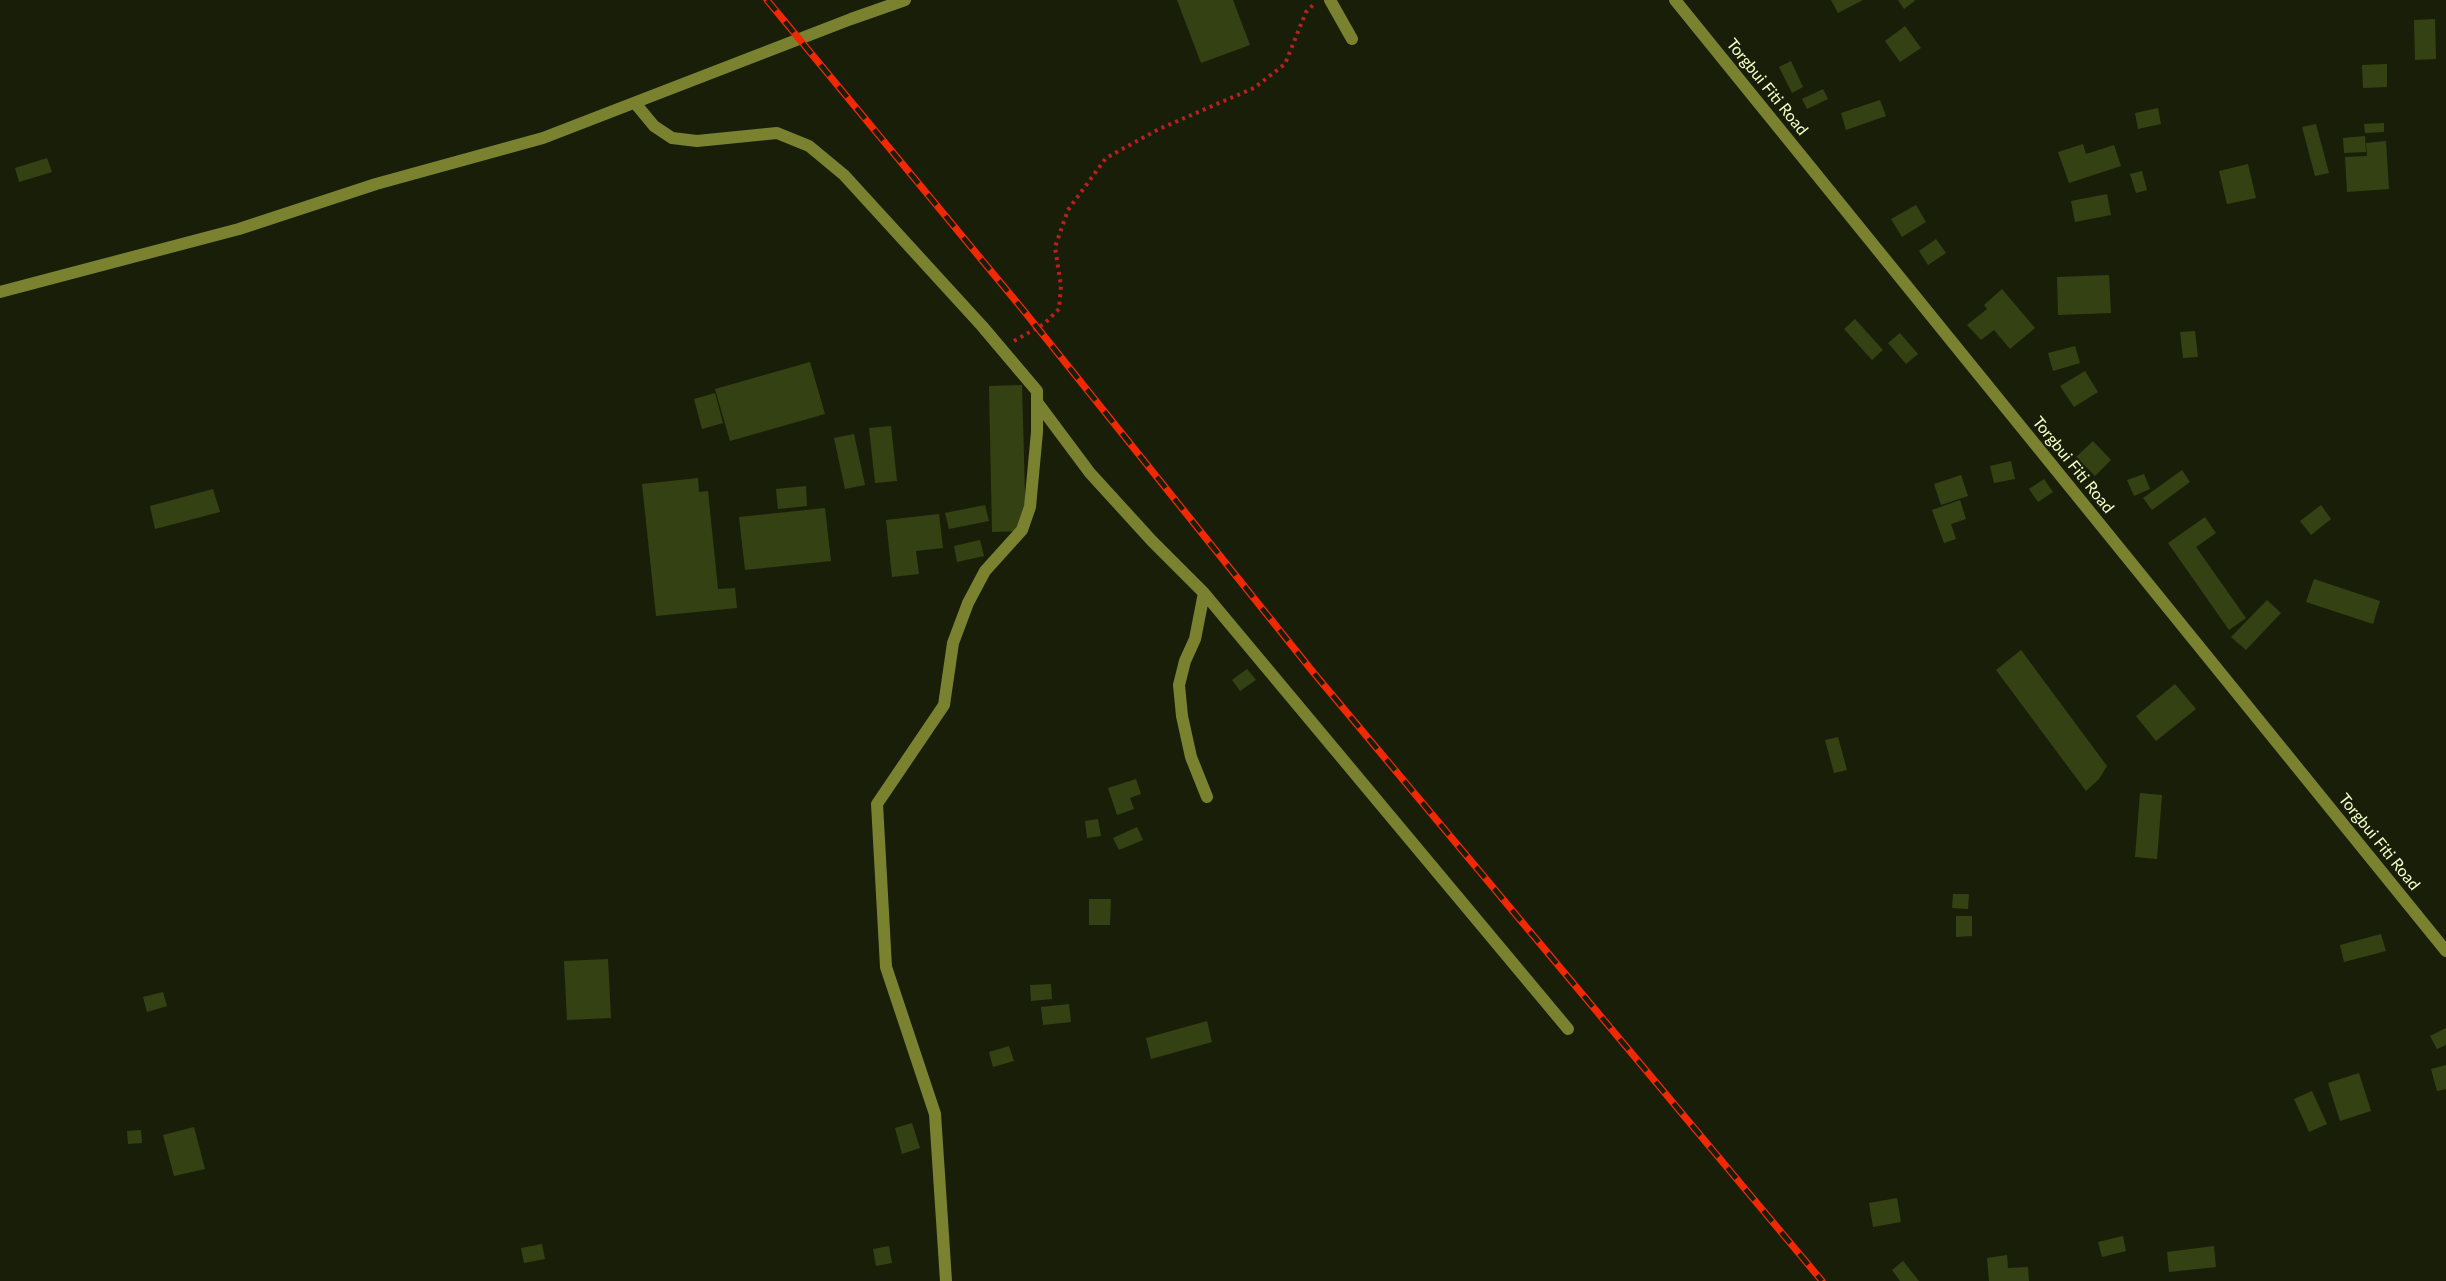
<!DOCTYPE html>
<html>
<head>
<meta charset="utf-8">
<style>
  body { margin:0 }
  canvas { display:block; background:#191e09 }
</style>
</head>
<body>
<canvas width="2446" height="1281"></canvas>
<script>
const context = document.querySelector('canvas').getContext('2d');
context.lineJoin = 'round';
function fill(path, color) { context.fillStyle = color; context.fill(path, 'evenodd'); }
const toPath = rows => new Path2D(rows.map(r => 'M' + r).join(''));
function stroke(path, color, width, dash) { context.strokeStyle = color; context.lineWidth = width; context.lineCap = dash ? 'butt' : 'round'; context.setLineDash(dash || []); context.stroke(path); }
function write(font, color, halo, rows, align = 'center') {
  context.font = font + ' Lato,sans-serif'; context.lineWidth = 4.5; context.setLineDash([]); context.textBaseline = 'middle'; context.strokeStyle = halo; context.fillStyle = color; for (const [text, x, y, turn = 0] of rows) {
    context.save(); context.translate(x, y); context.rotate((+turn || 0) * Math.PI / 180); context.textAlign = isNaN(turn) ? turn : align; if (halo) context.strokeText(text, 0, 0); context.fillText(text, 0, 0); context.restore();
  }
}
fill(toPath([
  [1177,0,1233,0,1250,45,1201,63],
  [1831,0,1863,0,1838,13],
  [1898,0,1914,0,1915,1,1904,9],
  [2435,19,2436,59,2415,60,2414,20],
  [1905,26,1921,48,1900,62,1885,41],
  [1791,61,1803,87,1792,93,1779,67],
  [2387,64,2387,87,2363,88,2362,65],
  [1823,89,1828,99,1807,109,1802,99],
  [1880,100,1886,116,1846,130,1841,113],
  [2158,108,2161,124,2138,129,2135,113],
  [2384,123,2384,132,2365,133,2364,124],
  [2316,124,2329,173,2315,176,2302,127],
  [2365,136,2366,152,2344,153,2343,138],
  [2386,141,2389,189,2347,192,2345,157,2367,156,2366,143],
  [2083,144,2086,154,2114,145,2121,166,2069,183,2058,152],
  [47,158,52,172,19,182,15,168],
  [2248,164,2256,198,2227,204,2219,171],
  [2142,171,2147,190,2136,193,2130,174],
  [2107,194,2111,215,2075,222,2071,201],
  [1916,205,1926,222,1902,237,1891,219],
  [1936,239,1946,253,1928,265,1919,251],
  [2109,275,2111,313,2058,315,2057,277],
  [2002,289,2035,328,2010,349,1994,330,1981,340,1967,325,1987,309,1984,305],
  [1855,319,1883,350,1872,360,1844,329],
  [2195,331,2198,357,2183,358,2180,332],
  [1900,333,1918,354,1906,364,1888,343],
  [2075,346,2080,363,2053,371,2048,353],
  [810,362,825,414,730,441,715,389],
  [2085,371,2098,392,2074,407,2060,386],
  [1022,385,1026,531,992,532,989,386],
  [715,393,723,423,702,429,694,399],
  [891,426,897,481,875,483,869,428],
  [854,434,865,485,845,489,834,438],
  [2093,441,2111,460,2095,476,2076,457],
  [2011,461,2015,479,1994,483,1990,466],
  [2182,470,2190,482,2152,510,2143,498],
  [2144,474,2150,489,2134,496,2127,480],
  [1961,475,1968,496,1941,505,1934,484],
  [698,478,699,492,708,491,718,589,735,588,737,608,656,616,642,484],
  [2044,479,2053,492,2038,502,2029,489],
  [806,486,807,506,778,509,776,489],
  [213,489,220,512,155,529,150,506],
  [1960,500,1966,519,1951,524,1956,539,1944,543,1932,510],
  [985,505,989,521,949,529,945,513],
  [2321,505,2331,519,2311,535,2300,521],
  [825,508,831,561,745,570,739,517],
  [939,514,943,548,916,551,919,574,892,577,886,520],
  [2205,517,2216,533,2196,547,2246,618,2229,630,2168,543],
  [980,540,984,556,957,562,954,546],
  [2314,579,2380,601,2373,624,2306,602],
  [2267,600,2281,613,2246,650,2231,637],
  [2021,650,2107,766,2099,779,2086,791,1996,670],
  [1247,669,1256,680,1240,691,1232,680],
  [2175,684,2196,709,2156,741,2136,716],
  [1838,737,1847,770,1834,773,1825,740],
  [1136,779,1141,794,1130,798,1134,809,1117,815,1108,788],
  [2140,793,2162,795,2157,859,2135,857],
  [1098,819,1101,836,1087,838,1085,821],
  [1137,827,1143,840,1119,850,1113,838],
  [1953,894,1969,894,1968,909,1952,908],
  [1089,899,1111,899,1110,925,1089,925],
  [1956,916,1972,916,1972,936,1956,937],
  [2381,934,2386,951,2344,962,2340,945],
  [608,959,611,1018,567,1020,564,961],
  [1051,984,1052,999,1031,1001,1030,985],
  [163,992,167,1006,147,1012,143,997],
  [1069,1004,1071,1022,1043,1025,1041,1007],
  [1207,1021,1212,1042,1151,1059,1146,1038],
  [2446,1028,2446,1045,2437,1049,2430,1036],
  [1009,1046,1014,1061,993,1067,989,1052],
  [2446,1065,2446,1089,2437,1091,2431,1069],
  [2359,1073,2371,1111,2340,1121,2328,1083],
  [2312,1091,2327,1124,2309,1132,2294,1099],
  [912,1123,920,1148,902,1154,895,1128],
  [194,1127,205,1169,174,1176,163,1135],
  [141,1130,142,1143,128,1144,127,1131],
  [1897,1198,1901,1222,1873,1227,1869,1203],
  [2123,1236,2126,1251,2102,1257,2098,1242],
  [542,1244,545,1259,524,1263,521,1248],
  [889,1246,892,1263,876,1266,873,1249],
  [2214,1246,2216,1267,2169,1272,2167,1252],
  [2007,1255,2008,1268,2028,1267,2029,1281,1989,1281,1987,1258],
  [1903,1261,1919,1281,1900,1281,1892,1270]
]), '#344113');
stroke(toPath([
  [1014,341,1044,324,1059,309,1061,286,1055,247,1068,210,1106,158,1159,129,1254,88,1285,64,1306,12,1315,3]
]), '#ba201f', 4, [3, 4.5]);
stroke(toPath([
  [1330,0,1352,39],
  [1675,0,2446,951],
  [635,103,654,126,672,138,697,141,777,133,809,146,844,175,982,326,1037,391,1037,432,1030,507,1022,530,985,571,968,603,953,643,944,705,877,804,886,967,935,1114,946,1281],
  [0,292,239,229,376,184,543,138,851,19,905,0],
  [1037,402,1090,473,1152,541,1204,593,1568,1029],
  [1204,593,1195,639,1185,661,1179,685,1182,716,1191,757,1207,797]
]), '#7a822f', 12);
const rail = toPath([
  [767,0,1024,311,1313,672,1822,1281]
]);
stroke(rail, '#f12800', 7);
stroke(rail, '#191e09', 4.5, [14]);
write('16px', '#f5ffc6', '#191e09', [
  ["Torgbui Fiti Road",1767,87,51],
  ["Torgbui Fiti Road",2073,465,51],
  ["Torgbui Fiti Road",2379,842,51]
]);
</script>
</body>
</html>
